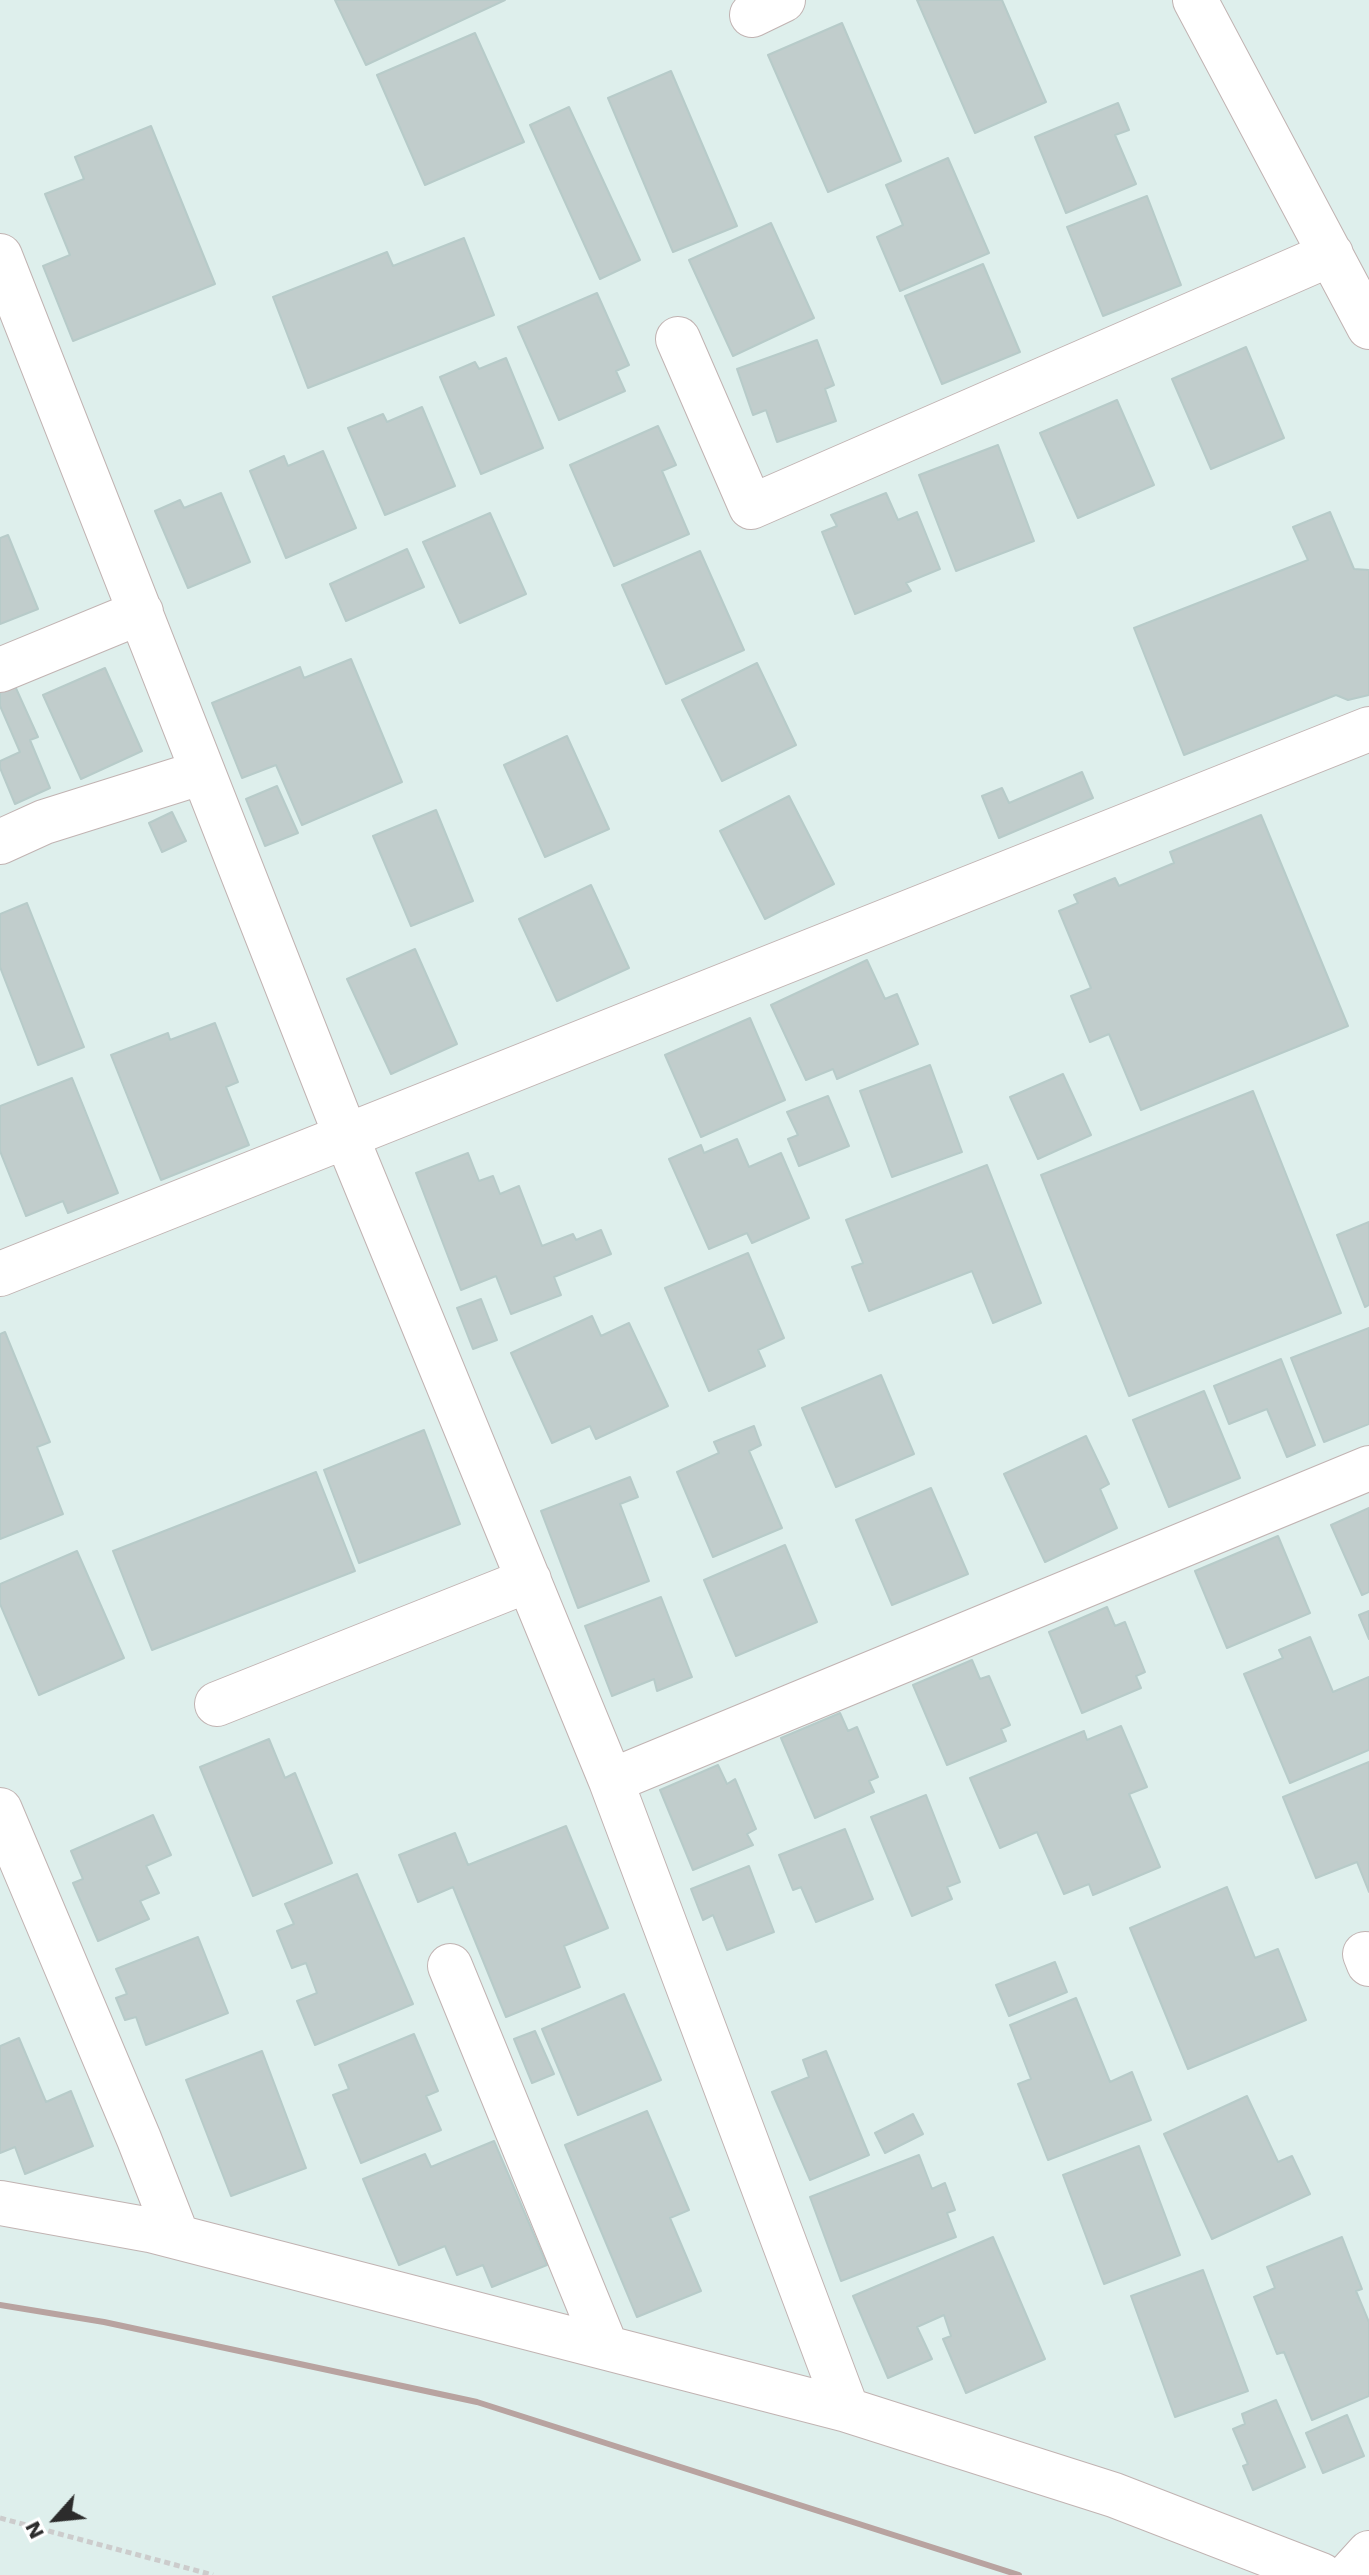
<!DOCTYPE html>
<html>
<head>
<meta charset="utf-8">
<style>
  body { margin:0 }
  #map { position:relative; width:1369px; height:2575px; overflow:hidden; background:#deefec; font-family:"Work Sans",sans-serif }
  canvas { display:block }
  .north { position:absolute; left:16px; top:2479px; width:80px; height:80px; -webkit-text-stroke:6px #fff; paint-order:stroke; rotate:243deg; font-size:22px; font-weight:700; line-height:32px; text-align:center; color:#2c2c2c }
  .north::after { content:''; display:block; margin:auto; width:28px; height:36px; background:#2c2c2c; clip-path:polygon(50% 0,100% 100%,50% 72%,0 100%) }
</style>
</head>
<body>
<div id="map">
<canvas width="1369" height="2575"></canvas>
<div class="north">N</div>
</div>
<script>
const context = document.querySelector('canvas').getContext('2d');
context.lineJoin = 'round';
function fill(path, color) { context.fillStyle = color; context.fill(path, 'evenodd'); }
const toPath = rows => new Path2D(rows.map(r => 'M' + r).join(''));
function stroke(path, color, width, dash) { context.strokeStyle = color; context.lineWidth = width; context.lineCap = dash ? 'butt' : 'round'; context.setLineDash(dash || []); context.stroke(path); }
const building = toPath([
  [335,0,505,0,366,65,335,0],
  [917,0,1002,0,1046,102,975,133,917,0],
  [842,23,901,161,828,192,768,55,842,23],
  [475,33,524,142,425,185,377,75,475,33],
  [671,71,737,226,673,252,608,98,671,71],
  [1118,103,1129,130,1115,135,1136,184,1066,213,1035,137,1118,103],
  [569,107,640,260,600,279,530,125,569,107],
  [151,126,215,284,73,341,43,266,70,255,45,194,84,179,75,157,151,126],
  [948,158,989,253,900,291,877,237,903,225,886,185,948,158],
  [1147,196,1181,285,1103,316,1067,227,1147,196],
  [771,223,814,318,733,356,689,260,771,223],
  [464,238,494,315,308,388,273,297,387,252,393,266,464,238],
  [983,264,1020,352,942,384,905,296,983,264],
  [597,293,629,365,616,371,625,391,559,420,518,327,597,293],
  [817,340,834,385,825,389,836,421,777,442,766,410,753,415,737,369,817,340],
  [1246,347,1284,438,1211,469,1172,379,1246,347],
  [506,358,543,448,481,474,440,377,475,362,479,369,506,358],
  [1117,400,1154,485,1078,518,1040,433,1117,400],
  [422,407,455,486,385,515,348,428,383,414,387,422,422,407],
  [658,426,676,465,662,471,689,534,614,566,570,465,658,426],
  [998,445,1034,541,956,571,919,475,998,445],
  [323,451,356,528,286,558,250,471,284,456,288,466,323,451],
  [221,493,250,562,188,588,155,511,180,500,184,508,221,493],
  [886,493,898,520,917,512,940,569,906,583,911,591,855,614,822,532,837,526,831,515,886,493],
  [1330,512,1354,569,1369,570,1369,695,1348,700,1336,695,1184,755,1134,628,1308,560,1293,527,1330,512],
  [490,513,526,594,460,623,423,542,490,513],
  [8,535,38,609,0,624,0,538,8,535],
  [407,549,424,587,346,621,330,584,407,549],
  [700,551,744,650,666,684,622,585,700,551],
  [351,659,402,782,302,825,276,765,242,778,212,703,300,667,304,678,351,659],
  [757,663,796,745,722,781,682,700,757,663],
  [105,668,142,751,81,779,43,695,105,668],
  [15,686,38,737,30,740,50,788,15,804,0,768,0,761,20,752,0,706,0,692,15,686],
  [567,736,609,829,545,857,504,765,567,736],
  [1082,772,1093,798,999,838,982,796,1002,788,1009,803,1082,772],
  [277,786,298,833,265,846,246,799,277,786],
  [789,796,834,884,765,919,720,831,789,796],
  [436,810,473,901,411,926,373,836,436,810],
  [172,812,186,841,162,852,149,823,172,812],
  [1261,815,1348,1026,1141,1110,1109,1034,1090,1042,1071,996,1091,988,1059,911,1078,903,1074,895,1115,878,1119,886,1174,863,1170,852,1261,815],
  [591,885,629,968,557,1001,519,919,591,885],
  [27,903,84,1047,38,1065,0,967,0,914,27,903],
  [415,949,457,1044,391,1074,347,979,415,949],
  [867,960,885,999,897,994,918,1044,837,1079,833,1069,806,1080,771,1005,867,960],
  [750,1018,785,1100,701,1137,665,1055,750,1018],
  [215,1023,238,1082,226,1087,249,1145,161,1180,111,1055,168,1033,170,1040,215,1023],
  [930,1065,962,1152,892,1177,860,1091,930,1065],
  [1063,1074,1091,1135,1038,1159,1010,1097,1063,1074],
  [72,1078,118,1193,68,1213,63,1201,26,1216,0,1151,0,1106,72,1078],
  [1253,1091,1341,1313,1129,1396,1041,1175,1253,1091],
  [828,1096,849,1146,799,1166,788,1139,798,1135,787,1112,828,1096],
  [737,1139,749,1167,781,1153,809,1218,752,1243,747,1233,709,1249,669,1159,701,1145,704,1153,737,1139],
  [468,1153,479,1181,493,1176,500,1194,519,1186,542,1246,573,1234,576,1240,601,1230,611,1254,554,1277,561,1295,511,1314,496,1276,461,1290,416,1173,468,1153],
  [987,1165,1041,1303,993,1323,972,1271,869,1311,852,1267,863,1263,846,1220,987,1165],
  [1369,1222,1369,1305,1365,1307,1337,1235,1369,1222],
  [748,1253,784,1338,758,1350,765,1366,709,1391,665,1288,748,1253],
  [481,1299,497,1340,473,1349,457,1308,481,1299],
  [592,1316,601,1336,629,1323,668,1406,596,1439,590,1426,552,1443,511,1353,592,1316],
  [1369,1328,1369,1424,1324,1442,1291,1358,1369,1328],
  [5,1332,50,1442,37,1447,63,1514,0,1539,0,1334,5,1332],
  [1281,1359,1315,1445,1287,1457,1267,1409,1229,1424,1214,1386,1281,1359],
  [881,1375,914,1454,836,1487,802,1408,881,1375],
  [1204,1391,1240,1478,1169,1507,1133,1420,1204,1391],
  [754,1426,761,1445,749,1451,782,1528,713,1557,677,1472,719,1453,714,1442,754,1426],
  [424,1430,460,1524,359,1563,324,1470,424,1430],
  [1086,1436,1109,1484,1100,1489,1117,1528,1045,1562,1004,1474,1086,1436],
  [316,1472,355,1571,152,1650,113,1551,316,1472],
  [630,1477,638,1497,620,1504,649,1581,578,1608,541,1511,630,1477],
  [931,1488,968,1574,892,1605,856,1520,931,1488],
  [1369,1508,1369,1592,1362,1595,1331,1525,1369,1508],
  [1278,1536,1310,1613,1227,1648,1195,1571,1278,1536],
  [785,1545,817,1622,736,1656,704,1580,785,1545],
  [77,1551,124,1658,39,1695,0,1604,0,1584,77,1551],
  [661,1597,692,1677,657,1691,654,1679,612,1696,585,1626,661,1597],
  [1107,1607,1115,1626,1125,1622,1145,1672,1136,1676,1141,1688,1082,1713,1049,1632,1107,1607],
  [1369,1611,1369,1639,1359,1615,1369,1611],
  [1310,1637,1333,1692,1369,1677,1369,1750,1290,1783,1244,1674,1283,1658,1279,1650,1310,1637],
  [972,1660,980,1679,989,1676,1010,1725,1001,1729,1006,1741,947,1765,913,1685,972,1660],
  [840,1713,848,1731,857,1727,878,1777,869,1781,874,1792,815,1818,781,1738,840,1713],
  [1121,1726,1147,1787,1129,1794,1160,1867,1093,1895,1089,1884,1064,1894,1037,1832,1000,1848,970,1778,1084,1731,1087,1740,1121,1726],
  [269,1739,285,1778,295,1773,332,1863,253,1896,200,1767,269,1739],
  [1369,1762,1369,1892,1357,1862,1316,1878,1283,1797,1369,1762],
  [718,1765,727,1784,735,1779,756,1829,747,1834,753,1845,693,1870,660,1790,718,1765],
  [926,1795,960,1882,947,1887,952,1899,912,1916,871,1817,926,1795],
  [153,1815,171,1855,146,1866,159,1893,140,1901,149,1919,98,1941,73,1883,83,1879,71,1851,153,1815],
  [566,1826,608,1928,564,1946,580,1987,506,2017,453,1887,418,1902,399,1855,455,1833,468,1865,566,1826],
  [845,1829,873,1899,816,1922,801,1887,793,1890,779,1855,845,1829],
  [749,1866,774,1932,727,1950,713,1915,703,1920,691,1889,749,1866],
  [357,1874,413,2004,315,2045,297,2001,317,1993,306,1963,292,1968,277,1931,294,1924,285,1904,357,1874],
  [1227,1887,1255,1958,1278,1949,1306,2020,1188,2069,1130,1928,1227,1887],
  [198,1937,228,2013,146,2045,136,2017,125,2020,116,1998,127,1994,116,1969,198,1937],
  [1055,1962,1067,1992,1009,2016,996,1985,1055,1962],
  [624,1994,661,2080,578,2115,542,2029,624,1994],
  [1076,1998,1110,2082,1132,2072,1151,2120,1048,2160,1018,2084,1031,2079,1010,2025,1076,1998],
  [535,2031,554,2074,532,2083,514,2039,535,2031],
  [414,2034,438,2091,426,2096,441,2130,361,2163,333,2095,349,2089,339,2065,414,2034],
  [19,2038,46,2102,71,2091,93,2146,25,2174,15,2147,0,2153,0,2046,19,2038],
  [262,2051,306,2168,231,2196,186,2080,262,2051],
  [826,2051,869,2155,810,2180,772,2092,809,2077,803,2060,826,2051],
  [1247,2096,1278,2162,1292,2156,1310,2194,1212,2239,1164,2134,1247,2096],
  [647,2111,689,2210,670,2218,701,2291,637,2317,565,2145,647,2111],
  [913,2114,923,2134,885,2153,875,2133,913,2114],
  [494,2141,547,2265,492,2287,483,2265,457,2275,445,2246,399,2265,363,2179,425,2154,431,2167,494,2141],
  [1139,2146,1180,2255,1104,2284,1063,2175,1139,2146],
  [919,2155,932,2189,945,2183,955,2210,947,2213,956,2237,841,2281,810,2197,919,2155],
  [993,2237,1045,2359,966,2393,943,2339,951,2336,944,2315,917,2327,932,2359,888,2378,853,2296,993,2237],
  [1342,2237,1362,2289,1356,2291,1369,2322,1369,2396,1312,2420,1284,2352,1277,2354,1254,2297,1275,2288,1267,2267,1342,2237],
  [1203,2270,1248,2391,1175,2417,1131,2296,1203,2270],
  [1276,2400,1305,2467,1253,2490,1243,2466,1248,2464,1233,2429,1245,2424,1242,2414,1276,2400],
  [1347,2415,1364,2456,1323,2473,1306,2433,1347,2415]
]);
fill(building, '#c1cdcc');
stroke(building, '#b7cbc9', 2);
const street = toPath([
  [1195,0,1369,327],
  [752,15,783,0],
  [0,256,346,1136,611,1781,847,2410],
  [678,339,751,507,1331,254],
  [0,670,141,612],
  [0,842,44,822,203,772],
  [0,1274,1369,729],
  [217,1704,529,1580],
  [611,1781,1369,1468],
  [0,1810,139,2139,177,2236],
  [1365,1954,1369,1964],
  [450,1966,606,2347],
  [0,2203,150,2230,847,2410,1114,2495,1321,2575],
  [1349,2575,1369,2553]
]);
stroke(street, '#c1b3b2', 46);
stroke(toPath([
  [0,2518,213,2575]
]), '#ccc', 5, [6, 4]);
stroke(street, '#fff', 44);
stroke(toPath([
  [0,2305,104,2322,477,2402,1019,2575]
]), '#b8a3a0', 6);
</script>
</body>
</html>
